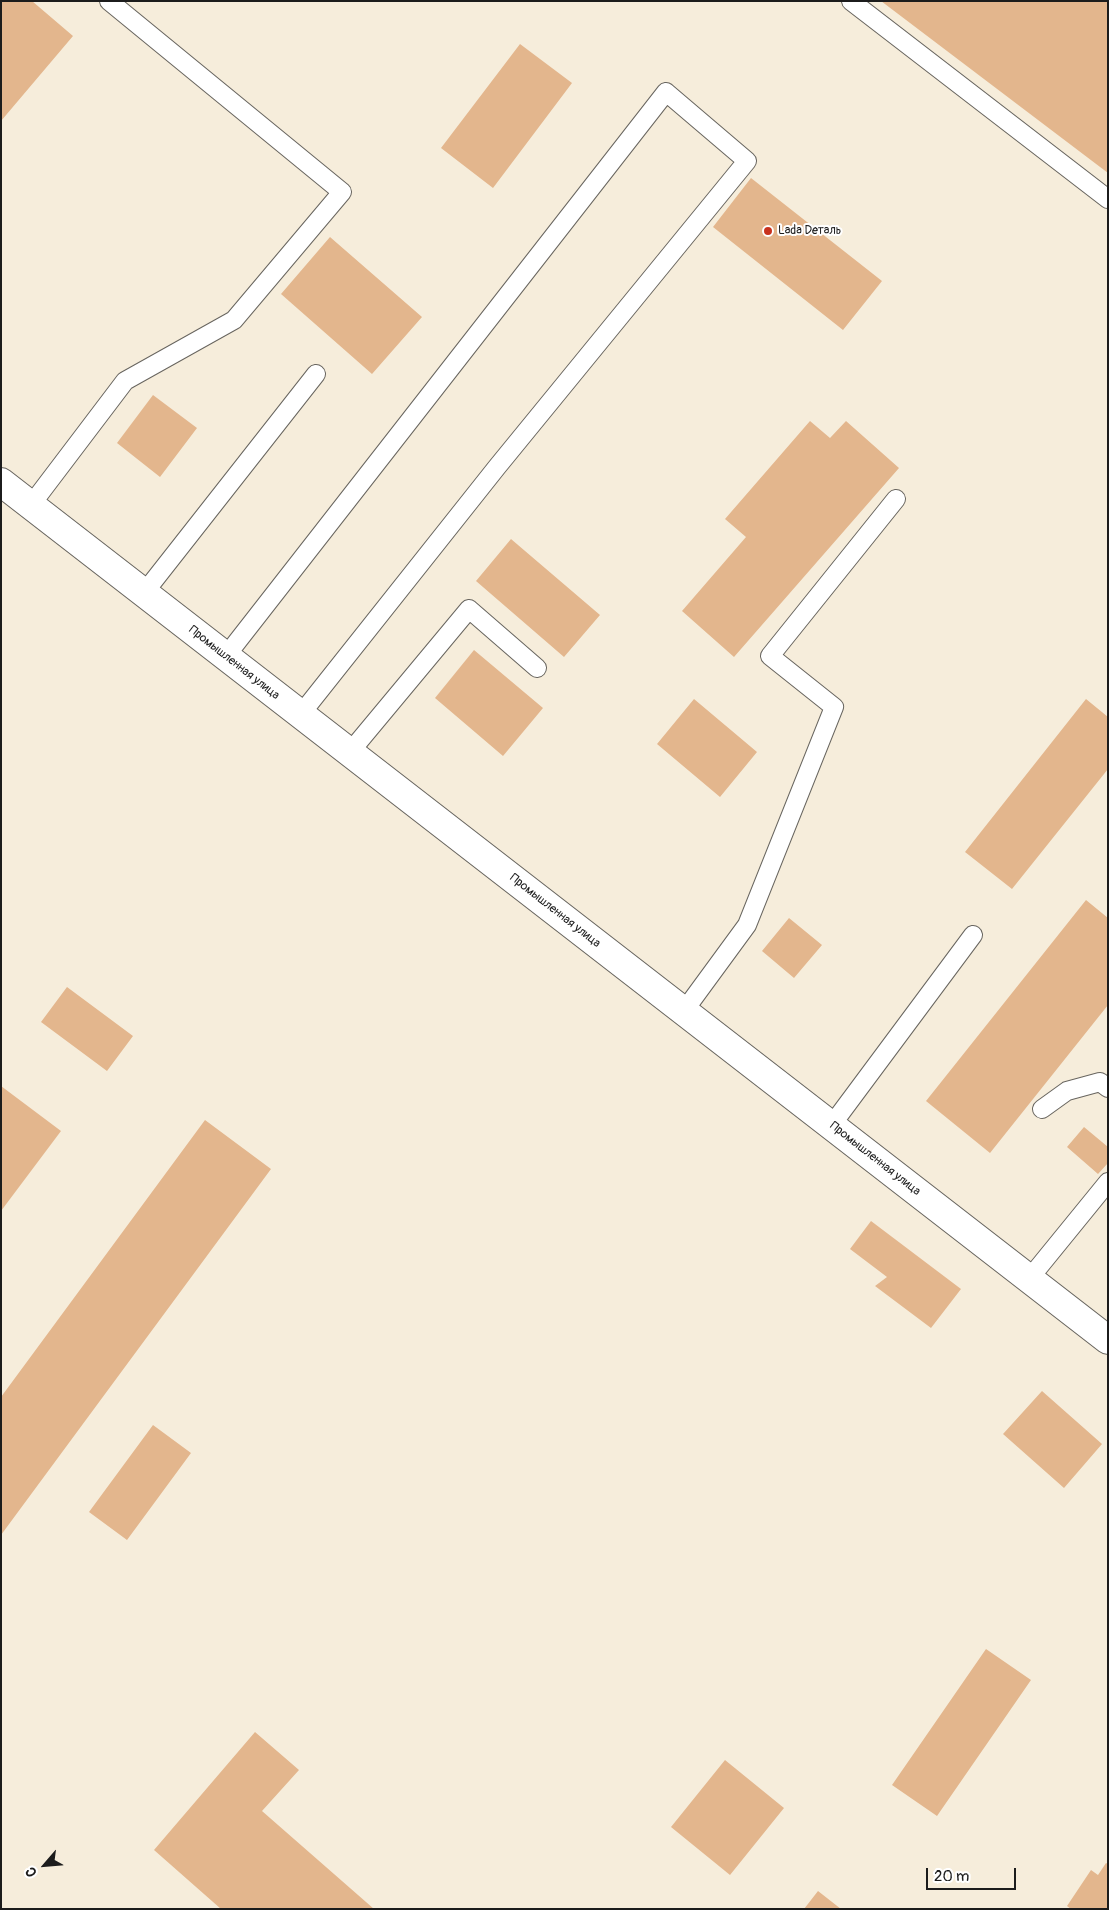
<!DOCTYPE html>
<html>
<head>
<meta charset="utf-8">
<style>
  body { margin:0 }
  #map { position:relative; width:1109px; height:1910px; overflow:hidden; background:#f6eddb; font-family:Pangolin,sans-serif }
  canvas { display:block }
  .frame { position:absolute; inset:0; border:2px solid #1c1c1c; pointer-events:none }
  .north { position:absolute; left:20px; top:1840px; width:50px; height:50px; -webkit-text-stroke:4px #fff; paint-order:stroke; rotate:243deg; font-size:14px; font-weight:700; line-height:20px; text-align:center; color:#1c1c1c }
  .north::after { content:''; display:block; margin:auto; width:18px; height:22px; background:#1c1c1c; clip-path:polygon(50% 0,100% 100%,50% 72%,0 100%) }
  .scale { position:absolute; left:926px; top:1868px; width:90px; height:22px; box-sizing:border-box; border:2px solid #1c1c1c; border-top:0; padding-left:6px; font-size:15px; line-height:18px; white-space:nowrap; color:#1c1c1c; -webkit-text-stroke:4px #fff; paint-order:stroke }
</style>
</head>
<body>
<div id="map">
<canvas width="1109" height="1910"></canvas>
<div class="frame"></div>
<div class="north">С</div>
<div class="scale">20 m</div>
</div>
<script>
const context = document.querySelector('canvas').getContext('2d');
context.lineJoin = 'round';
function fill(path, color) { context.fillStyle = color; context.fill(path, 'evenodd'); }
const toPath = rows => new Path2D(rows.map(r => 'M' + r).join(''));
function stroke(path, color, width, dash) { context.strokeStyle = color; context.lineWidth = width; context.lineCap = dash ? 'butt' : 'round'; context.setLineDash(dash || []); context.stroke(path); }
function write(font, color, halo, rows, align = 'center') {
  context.font = font + ' Pangolin,sans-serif'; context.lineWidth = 4; context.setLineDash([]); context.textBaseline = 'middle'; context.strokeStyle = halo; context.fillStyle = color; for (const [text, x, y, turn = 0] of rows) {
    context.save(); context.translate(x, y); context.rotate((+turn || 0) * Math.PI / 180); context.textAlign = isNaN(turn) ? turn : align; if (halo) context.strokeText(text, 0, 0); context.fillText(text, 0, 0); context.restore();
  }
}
fill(toPath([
  [1,1,32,1,73,36,1,121],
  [881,1,1108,1,1108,173],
  [520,44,572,83,493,188,441,148],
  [751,178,882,281,843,330,713,227],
  [330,237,422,317,372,374,281,294],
  [153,395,197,428,160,477,117,443],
  [810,421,830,438,846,421,899,468,734,657,682,611,746,537,725,519],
  [511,539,600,615,564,657,476,581],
  [474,650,543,708,503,756,435,698],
  [694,699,757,752,720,797,657,744],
  [1086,699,1108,717,1108,769,1012,889,965,852],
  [1086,900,1108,918,1108,1005,990,1153,926,1101],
  [789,918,822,945,794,978,762,951],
  [67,987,133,1036,107,1071,41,1022],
  [1,1086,61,1131,1,1211],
  [205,1120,271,1169,1,1535,1,1397],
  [1084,1127,1108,1147,1108,1163,1098,1174,1067,1147],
  [871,1221,961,1289,931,1328,875,1286,887,1277,850,1249],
  [1042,1391,1102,1444,1064,1488,1003,1434],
  [153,1425,191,1453,127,1540,89,1512],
  [986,1649,1031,1680,937,1816,892,1785],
  [255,1732,299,1770,262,1811,374,1909,221,1909,154,1850],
  [725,1760,784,1808,730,1875,671,1827],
  [1106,1863,1108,1864,1108,1909,1071,1909,1067,1906,1091,1870,1098,1875],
  [818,1891,841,1909,804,1909]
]), '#e3b68d');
const service = toPath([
  [851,1,1108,199],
  [31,505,125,381,234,320,342,192,109,1],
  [144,593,316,374],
  [226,656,666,92,747,161,497,467,301,714],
  [350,752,469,609,537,668],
  [684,1011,747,925,834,707,770,656,896,499],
  [1042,1109,1067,1091,1100,1082,1108,1088],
  [831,1126,973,935],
  [1029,1279,1108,1182]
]);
const minor = toPath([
  [1,482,1108,1340]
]);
stroke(service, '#68655f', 20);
stroke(minor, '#68655f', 30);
stroke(service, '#fff', 18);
stroke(minor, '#fff', 28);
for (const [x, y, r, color] of [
  [768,231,5,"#c8321e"]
]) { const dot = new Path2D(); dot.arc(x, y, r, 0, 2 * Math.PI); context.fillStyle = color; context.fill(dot); stroke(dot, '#fff', 2); }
write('12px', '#1c1c1c', '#fff', [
  ["Lada Dеталь",778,231]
], 'left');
write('12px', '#1c1c1c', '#fff', [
  ["Промышленная улица",234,663,38],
  ["Промышленная улица",555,911,38],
  ["Промышленная улица",875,1159,38]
]);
</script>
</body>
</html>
